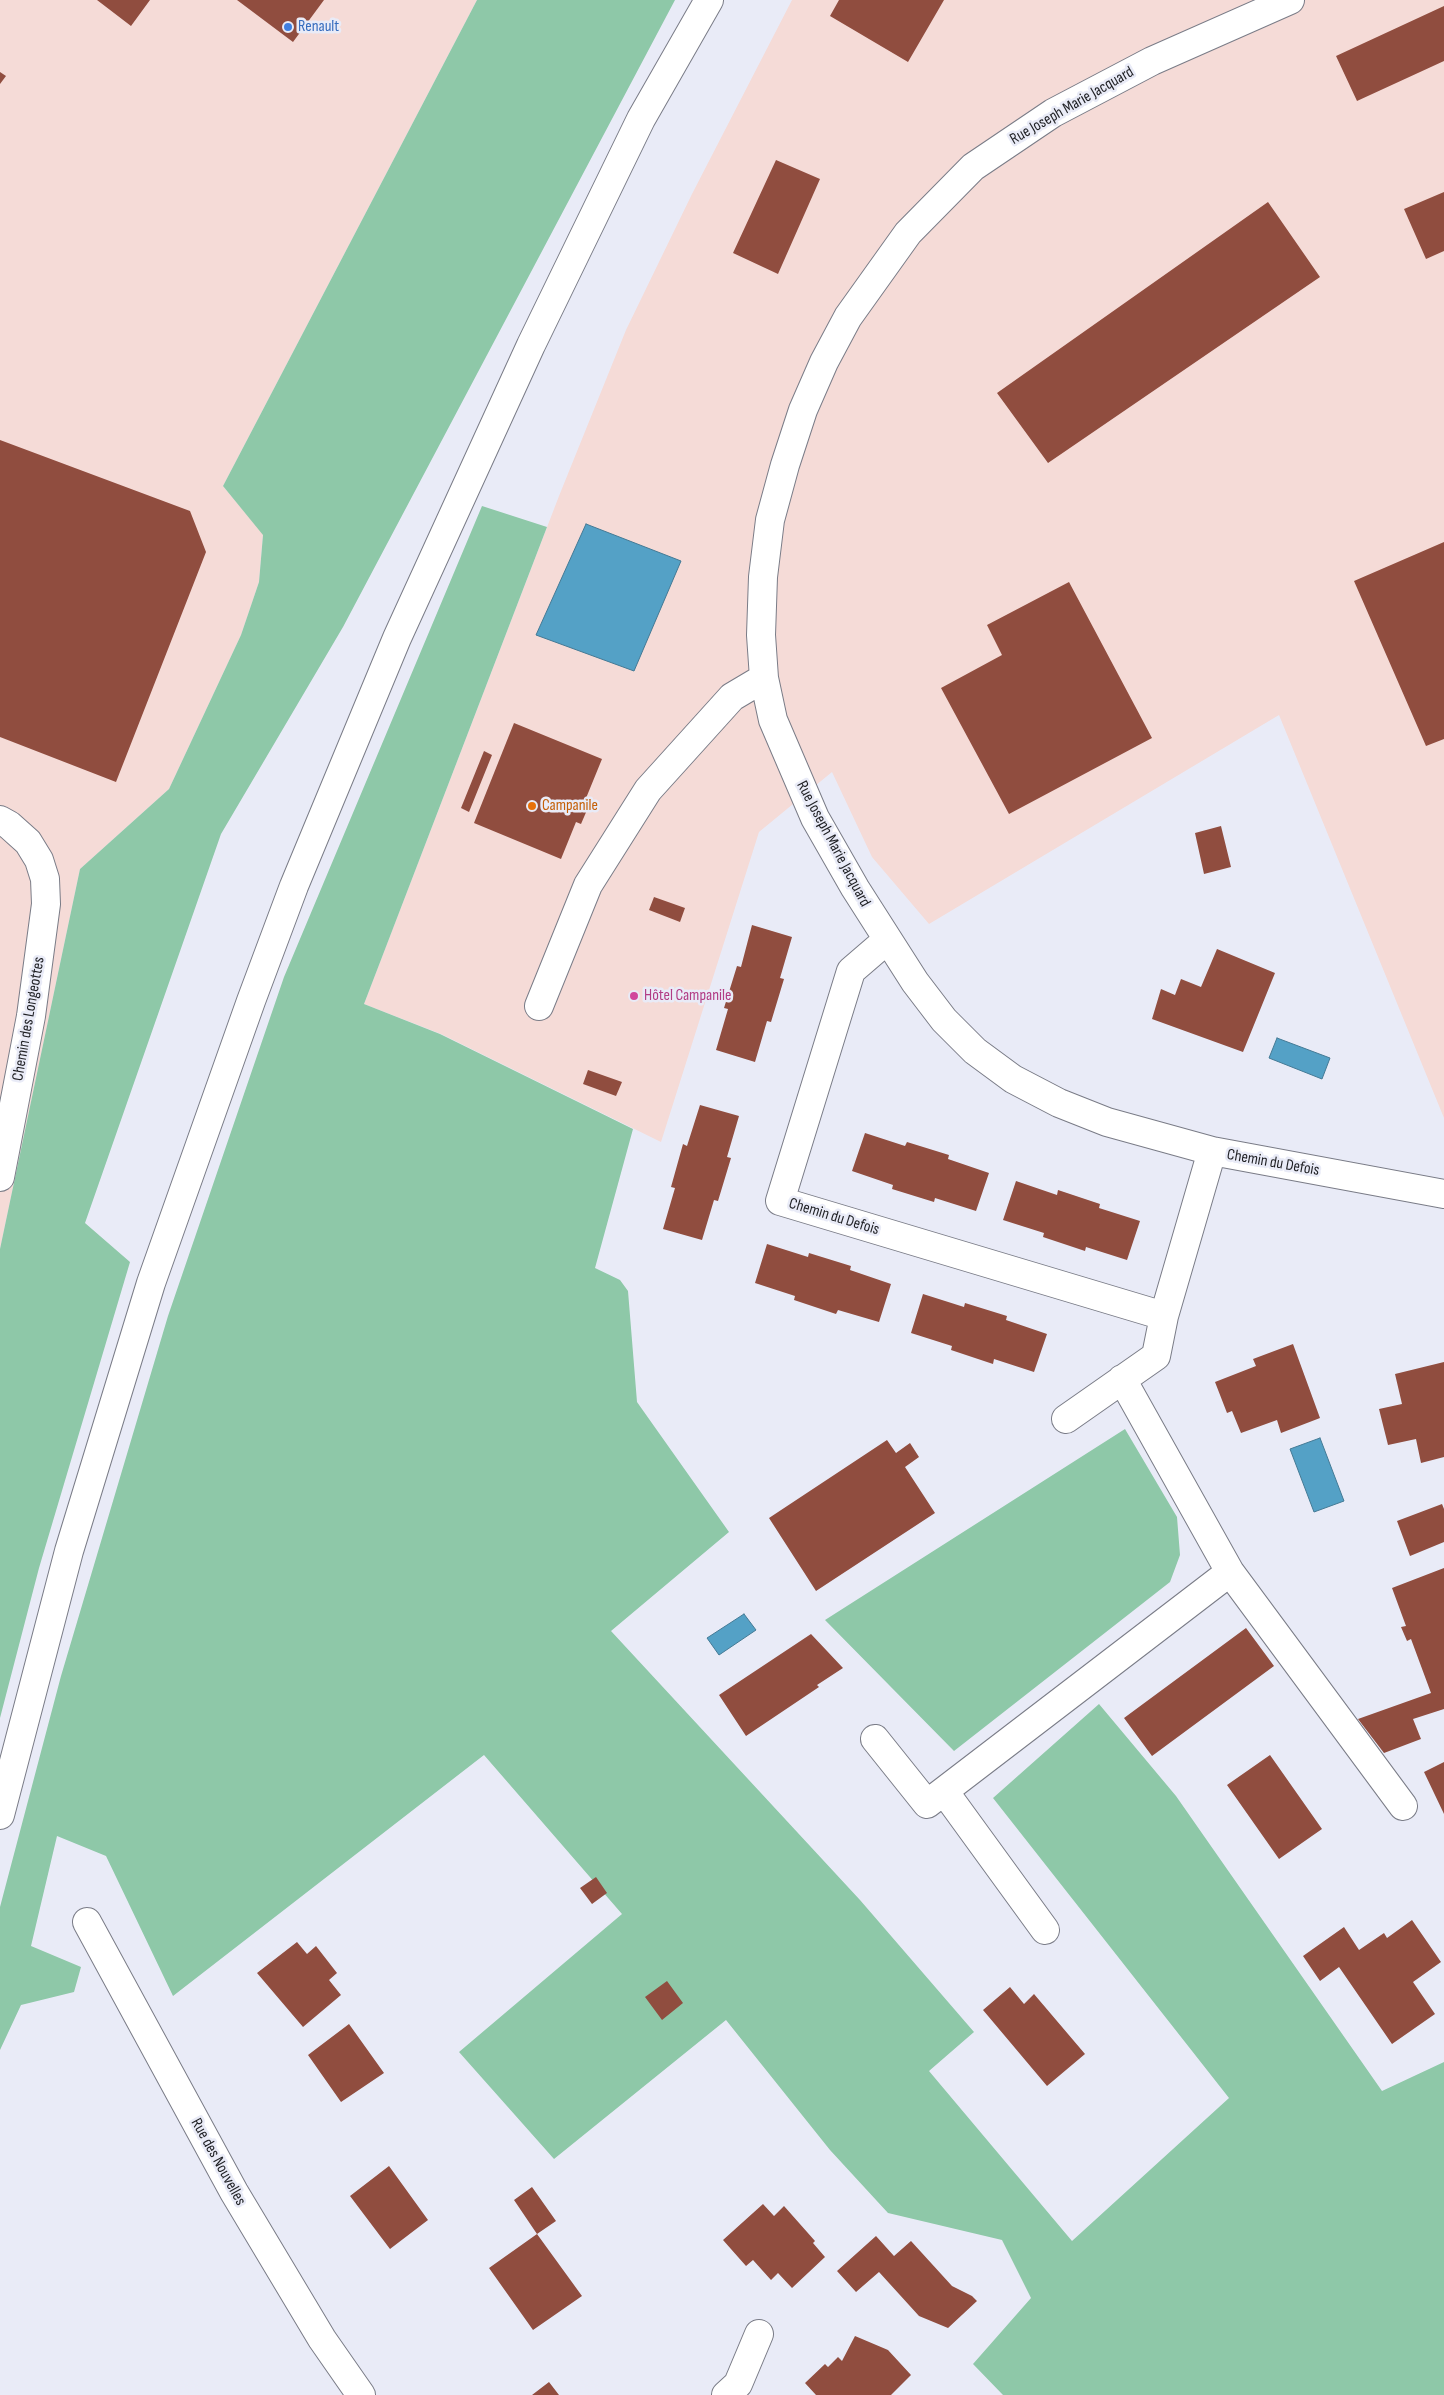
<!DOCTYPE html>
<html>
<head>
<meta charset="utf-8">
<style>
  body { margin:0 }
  canvas { display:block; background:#e9ebf7 }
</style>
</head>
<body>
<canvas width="1444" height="2395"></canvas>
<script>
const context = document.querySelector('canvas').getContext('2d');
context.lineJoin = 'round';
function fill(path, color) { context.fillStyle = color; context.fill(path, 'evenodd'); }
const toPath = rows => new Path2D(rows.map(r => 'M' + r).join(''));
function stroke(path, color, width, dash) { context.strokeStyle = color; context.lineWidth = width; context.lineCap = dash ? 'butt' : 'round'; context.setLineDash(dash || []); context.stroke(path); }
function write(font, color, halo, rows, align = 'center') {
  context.font = font + ' "Sofia Sans Condensed",sans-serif'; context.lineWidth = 5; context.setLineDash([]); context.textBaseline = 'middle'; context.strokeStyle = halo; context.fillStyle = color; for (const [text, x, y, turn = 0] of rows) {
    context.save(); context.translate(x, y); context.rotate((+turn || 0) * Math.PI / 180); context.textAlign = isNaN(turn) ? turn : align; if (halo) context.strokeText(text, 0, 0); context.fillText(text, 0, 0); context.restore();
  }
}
fill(toPath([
  [0,0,477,0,223,486,263,534,259,582,241,635,169,789,80,869,0,1249],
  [792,0,1444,0,1444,1118,1279,715,929,924,872,857,832,772,759,832,661,1142,441,1034,364,1004,559,496,626,330,692,194]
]), '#f5dbd7');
fill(toPath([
  [477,0,675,0,343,627,221,834,85,1223,130,1262,39,1568,0,1718,0,1249,80,869,169,789,241,635,259,582,263,535,223,486],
  [482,506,547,527,364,1004,440,1034,633,1129,595,1268,620,1280,628,1291,637,1402,729,1532,611,1631,860,1900,974,2032,929,2071,1072,2241,1229,2098,993,1798,1099,1704,1176,1796,1382,2091,1444,2062,1444,2395,1003,2395,973,2364,1031,2298,1002,2240,888,2213,830,2150,726,2020,554,2159,459,2052,622,1914,484,1755,173,1996,106,1856,57,1836,31,1946,81,1967,74,1992,21,2005,0,2050,0,1907,61,1676,168,1316,284,977],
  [1125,1429,1177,1517,1180,1555,1170,1582,954,1751,825,1620]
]), '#8ec8a8');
const water = toPath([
  [586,524,681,561,634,671,536,635,586,524],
  [1277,1038,1330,1058,1322,1079,1269,1058,1277,1038],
  [1320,1438,1344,1501,1314,1512,1290,1449,1320,1438],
  [744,1614,756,1630,719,1655,707,1638,744,1614]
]);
fill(water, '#54a1c6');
stroke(water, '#447a95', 1);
fill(toPath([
  [97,0,150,0,131,26],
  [237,0,324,0,293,42],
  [839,0,944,0,908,62,830,16],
  [1444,6,1444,61,1357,101,1336,56],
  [0,72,6,76,0,84],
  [776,160,820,179,778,274,733,253],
  [1444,192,1444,251,1426,259,1404,209],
  [1268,202,1320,277,1048,463,997,393],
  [0,440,190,511,206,552,116,782,0,737],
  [1444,542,1444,739,1426,746,1354,581],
  [1069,582,1152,738,1009,814,941,688,1002,655,987,625],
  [514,723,602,759,582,808,587,810,581,824,576,822,561,859,474,823],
  [484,751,492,755,469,812,461,808],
  [1221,826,1231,867,1204,874,1195,833],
  [654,897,685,908,680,922,649,910],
  [752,925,792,937,780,978,784,979,771,1022,767,1021,755,1062,716,1050,728,1009,724,1008,737,966,741,967],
  [1217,949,1275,973,1243,1052,1152,1019,1161,989,1175,995,1181,979,1201,987],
  [588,1070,622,1082,616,1096,583,1084],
  [700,1105,739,1116,727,1157,731,1158,718,1201,714,1200,702,1240,663,1229,675,1188,671,1187,683,1144,687,1146],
  [865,1133,905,1146,907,1142,949,1155,948,1159,989,1173,976,1211,935,1198,934,1202,892,1189,893,1185,852,1171],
  [1016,1181,1057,1195,1058,1190,1100,1204,1099,1208,1140,1221,1127,1260,1086,1247,1085,1251,1043,1237,1044,1233,1003,1220],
  [767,1244,808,1257,809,1253,851,1266,850,1270,891,1284,879,1322,838,1310,836,1314,794,1300,795,1296,755,1283],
  [923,1294,964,1307,965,1303,1007,1316,1006,1320,1047,1334,1034,1372,994,1359,993,1364,951,1350,952,1346,911,1333],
  [1293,1344,1320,1418,1281,1433,1277,1420,1241,1433,1232,1411,1227,1413,1215,1382,1256,1366,1253,1359],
  [1444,1362,1444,1457,1421,1463,1416,1439,1388,1445,1379,1409,1402,1404,1395,1374],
  [887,1440,896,1453,910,1443,919,1457,905,1467,935,1513,816,1591,769,1518],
  [1442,1504,1444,1509,1444,1542,1410,1556,1397,1521],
  [1444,1568,1444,1709,1413,1719,1421,1739,1384,1753,1358,1719,1431,1693,1411,1639,1407,1641,1401,1627,1406,1626,1392,1588],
  [1246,1628,1274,1666,1152,1756,1124,1718],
  [811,1634,843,1668,817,1685,819,1687,746,1736,719,1695],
  [1270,1755,1322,1829,1279,1859,1227,1785],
  [1444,1762,1444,1814,1424,1772],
  [596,1877,607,1893,592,1904,580,1888],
  [1412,1920,1441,1962,1413,1982,1435,2014,1392,2044,1339,1967,1320,1981,1303,1956,1344,1927,1359,1950,1384,1933,1387,1938],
  [297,1942,307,1954,316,1946,337,1973,329,1980,341,1995,303,2027,257,1973],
  [667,1981,683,2003,662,2020,645,1997],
  [1010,1987,1024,2004,1034,1994,1085,2054,1047,2086,983,2010],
  [349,2024,384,2073,341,2102,308,2055],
  [389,2166,428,2220,390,2249,350,2196],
  [532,2187,556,2221,537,2234,514,2200],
  [763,2204,774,2216,784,2206,815,2241,813,2243,825,2257,792,2288,778,2273,771,2280,753,2260,746,2266,723,2240],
  [537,2234,582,2296,533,2330,489,2268],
  [876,2236,894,2256,911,2241,952,2286,972,2296,977,2301,948,2328,919,2316,879,2272,856,2292,837,2271],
  [855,2336,888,2350,911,2375,891,2395,816,2395,805,2383,825,2364,828,2367,838,2357,842,2361],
  [549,2382,559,2395,532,2395]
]), '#904d3f');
const minor = toPath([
  [1290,0,1152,61,1053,113,973,167,908,233,848,317,824,362,803,410,785,465,770,520,763,577,761,635,764,678,773,720,815,818,855,888,915,982,944,1020,975,1051,1013,1079,1059,1103,1107,1122,1212,1151,1444,1194],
  [0,820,9,825,28,842,39,860,45,879,46,904,31,1016,0,1177],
  [887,940,851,971,780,1201,1164,1316],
  [539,1006,588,885,648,790,732,697,764,678],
  [1122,1379,1230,1572,1403,1806],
  [1066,1419,1156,1356,1164,1316,1212,1151],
  [875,1739,927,1804,1230,1572],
  [944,1791,1045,1930],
  [87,1922,234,2192,322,2339,361,2395],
  [726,2395,738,2384,759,2334]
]);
const major = toPath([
  [0,1815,69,1551,151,1283,251,1001,294,886,397,638,531,345,641,119,709,0]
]);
stroke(minor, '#7a7c87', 30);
stroke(major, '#7a7c87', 30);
stroke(minor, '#fff', 28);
stroke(major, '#fff', 28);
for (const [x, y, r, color] of [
  [288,27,5,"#3f7fe0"],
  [532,806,5,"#e8710a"],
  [634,996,5,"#d1479c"]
]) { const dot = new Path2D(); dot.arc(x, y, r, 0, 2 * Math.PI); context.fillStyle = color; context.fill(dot); stroke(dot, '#e9ebf7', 2); }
write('16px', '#366cbe', '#e9ebf7', [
  ["Renault",298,27]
], 'left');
write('16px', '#1e1f23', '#e9ebf7', [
  ["Rue Joseph Marie Jacquard",1072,106,-30],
  ["Rue Joseph Marie Jacquard",833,844,62],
  ["Chemin des Longeottes",29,1019,-80],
  ["Chemin du Defois",1273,1163,10],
  ["Chemin du Defois",834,1217,17],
  ["Rue des Nouvelles",218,2162,61]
]);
write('16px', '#c56008', '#e9ebf7', [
  ["Campanile",542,806]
], 'left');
write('16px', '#b23c85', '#e9ebf7', [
  ["Hôtel Campanile",644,996]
], 'left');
</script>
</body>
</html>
